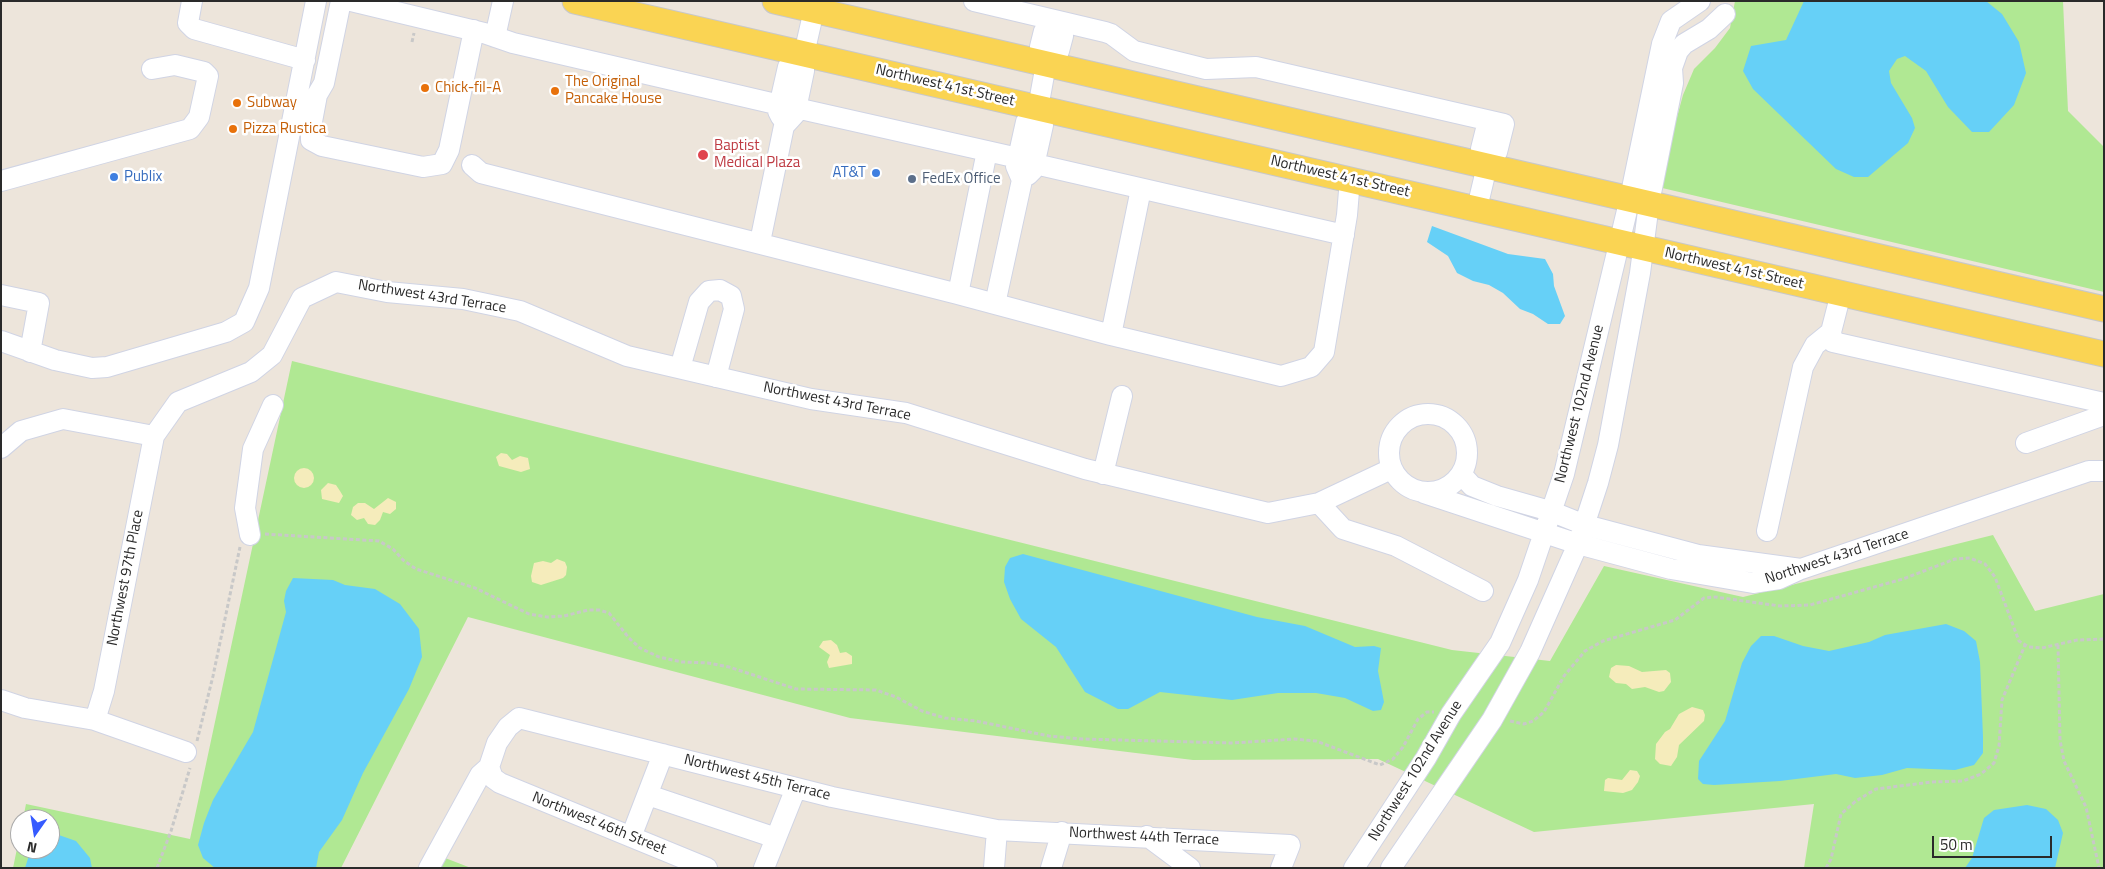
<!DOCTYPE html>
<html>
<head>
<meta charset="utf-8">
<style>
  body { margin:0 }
  #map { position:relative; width:2105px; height:869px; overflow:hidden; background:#ede5db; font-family:"Titillium Web",sans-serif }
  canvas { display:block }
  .frame { position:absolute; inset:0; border:2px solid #2a2a2a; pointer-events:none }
  .north { position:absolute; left:10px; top:809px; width:50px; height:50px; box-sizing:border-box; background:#fff; border:1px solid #aaa; border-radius:50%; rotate:193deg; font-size:14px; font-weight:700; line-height:20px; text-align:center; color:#2a2a2a }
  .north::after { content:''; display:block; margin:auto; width:18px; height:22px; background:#365bff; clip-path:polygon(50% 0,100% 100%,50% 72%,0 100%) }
  .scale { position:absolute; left:1932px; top:836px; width:120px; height:22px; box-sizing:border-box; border:2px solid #2a2a2a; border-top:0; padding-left:6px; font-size:15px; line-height:18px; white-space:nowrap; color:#2a2a2a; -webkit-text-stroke:4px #fff; paint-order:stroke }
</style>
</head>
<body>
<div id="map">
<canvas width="2105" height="869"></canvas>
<div class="frame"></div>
<div class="north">N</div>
<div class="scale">50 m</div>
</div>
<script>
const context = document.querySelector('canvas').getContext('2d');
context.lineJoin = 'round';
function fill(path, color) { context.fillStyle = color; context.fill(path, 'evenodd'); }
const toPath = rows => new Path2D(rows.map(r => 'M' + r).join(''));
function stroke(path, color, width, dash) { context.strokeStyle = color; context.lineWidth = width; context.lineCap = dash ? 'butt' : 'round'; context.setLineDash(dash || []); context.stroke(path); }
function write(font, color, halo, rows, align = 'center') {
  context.font = font + ' "Titillium Web",sans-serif'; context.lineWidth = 5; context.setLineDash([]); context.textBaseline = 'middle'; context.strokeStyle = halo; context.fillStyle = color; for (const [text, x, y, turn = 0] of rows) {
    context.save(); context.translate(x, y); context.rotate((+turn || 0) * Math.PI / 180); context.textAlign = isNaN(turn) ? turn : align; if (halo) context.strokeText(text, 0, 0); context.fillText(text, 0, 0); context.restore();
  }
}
fill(toPath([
  [1735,1,2063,1,2068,111,2104,147,2104,292,1658,187,1683,95,1694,69,1715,48,1730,28],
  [292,361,1452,650,1550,661,1604,566,1743,597,1993,535,2035,611,2104,594,2104,868,1804,868,1814,804,1534,832,1378,759,1193,760,850,718,468,617,341,868,13,868,20,834,20,849,50,849,50,819,23,819,26,804,190,839],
  [440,856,471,868,427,868]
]), '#b0e893');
fill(toPath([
  [501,453,507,454,512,460,520,456,528,458,530,469,521,472,499,466,496,457],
  '294 478a10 10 0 1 1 20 0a10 10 0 1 1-20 0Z',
  [328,483,336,485,340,491,343,496,339,503,322,499,321,490],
  [388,498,396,502,396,509,390,514,383,512,380,520,375,525,368,524,364,518,357,520,351,515,353,507,358,503,365,503,374,509],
  [557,559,565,562,567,567,566,575,563,578,541,585,532,582,531,576,534,563,543,561,551,563],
  [831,640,837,645,840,653,846,652,852,656,852,664,829,668,827,662,830,655,819,647,823,641],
  [1616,665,1629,666,1642,672,1666,670,1670,673,1671,682,1664,691,1659,692,1645,687,1632,689,1626,684,1616,683,1609,677,1611,668],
  [1692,707,1703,710,1705,715,1704,721,1679,745,1677,757,1671,766,1660,764,1655,759,1656,744,1665,732,1670,729,1679,714],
  [1630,770,1637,771,1640,776,1638,782,1632,790,1623,793,1604,791,1605,780,1608,778,1622,780]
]), '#f5ecbb');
fill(toPath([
  [1804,1,1986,1,2002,14,2019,42,2026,73,2014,105,1989,132,1972,132,1948,107,1926,71,1905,56,1897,59,1889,71,1891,83,1912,118,1915,128,1908,143,1868,177,1854,177,1836,169,1753,89,1743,71,1751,46,1786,40],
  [1432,226,1508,254,1545,259,1553,274,1554,286,1565,316,1560,324,1548,324,1533,314,1520,309,1503,293,1489,285,1473,281,1457,273,1448,256,1427,242],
  [1023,554,1257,617,1305,626,1355,647,1374,646,1381,648,1378,671,1384,702,1381,710,1373,711,1345,698,1316,693,1278,693,1232,700,1160,692,1128,709,1118,709,1085,692,1056,647,1021,619,1010,599,1004,582,1005,567,1010,558],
  [293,578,333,580,345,585,375,589,400,604,419,629,422,657,409,689,363,773,342,820,319,852,316,868,215,868,203,858,198,845,204,823,213,800,253,732,286,612,284,601,286,591],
  [1946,624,1964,631,1976,641,1980,662,1983,737,1983,753,1974,765,1955,770,1907,768,1882,775,1855,778,1836,774,1780,781,1714,785,1703,784,1698,779,1699,761,1725,721,1742,663,1751,646,1761,636,1774,636,1803,646,1829,651,1869,642,1885,635],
  [2027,805,2046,809,2058,820,2063,833,2055,868,1965,868,1972,858,1984,818,1994,810],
  [56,834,76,841,90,858,92,868,25,868,31,849,50,849,50,836]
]), '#66d0f7');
const minor = toPath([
  [192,1,188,23,194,29,305,60],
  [341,1,324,83,317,95,311,127,311,140,322,146,423,167,442,164,449,150,474,30],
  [351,1,484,33,513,43,780,105],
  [974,1,1105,32,1111,34,1134,51,1206,69,1256,67,1504,124,1497,152,1487,166,1477,208],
  [495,37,503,1],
  [1046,64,1059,51,1063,36,1059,22],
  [796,108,1018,158],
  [781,117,778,111,788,67,804,54],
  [987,151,958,294,1111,335,1281,376,1311,367,1324,352,1347,215,1350,179],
  [1035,164,1344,235],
  [472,165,481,173,958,294],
  [1487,166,1481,149,1488,121],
  [1028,175,1033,170,1043,125,1038,108,1046,64,1040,47,1044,31,1059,22],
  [1,181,190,129,199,117,208,76,204,72,175,65,152,69],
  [760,242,784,126,795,114,804,71,804,54,814,10,819,1],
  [1841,293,1831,332,1833,342,2104,403],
  [1,295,39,303,30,352],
  [995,304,1022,180,1016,166,1018,158,1026,122,1038,108],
  [1111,335,1141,189],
  [1,341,55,360,92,368,107,367,226,332,244,322,259,288,316,1],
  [680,368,699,302,709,291,720,290,731,296,734,309,716,377],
  '1389 453a39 39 0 1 1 78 0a39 39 0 1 1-78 0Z',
  [2026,443,2104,415],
  [1,448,21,431,63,419,154,436],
  [1103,474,1122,396],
  [1462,475,1472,486,1497,496,1550,511,1585,525,1698,555,1801,569],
  [1424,493,1578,544,1671,569,1753,583,1779,579,1801,569,2089,471,2104,471],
  [1319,503,1343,529,1396,546,1483,591],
  [1767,531,1803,367,1815,345,1831,332],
  [250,535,245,508,253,449,273,405],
  [1,700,25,708,95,720,186,752],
  [95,720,104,691,154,436,178,402,251,372,272,355,302,298,336,282,387,292,463,299,520,311,627,356,811,399,906,413,1085,469,1268,513,1319,503,1391,469],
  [648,795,776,838],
  [1147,836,1190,868],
  [631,837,663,754],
  [429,868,480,775,489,767],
  [707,868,500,783,493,778,489,767,497,743,508,727,519,718,832,797,997,830,1290,845,1281,868],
  [764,868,796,788],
  [994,868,997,830],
  [1051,868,1062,832],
  [1354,868,1426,758,1451,714,1500,643,1528,580,1564,474,1630,198,1662,44,1671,21,1700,1],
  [1391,868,1492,720,1530,652,1578,544,1598,483,1608,445,1640,273,1649,203,1673,83,1672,68,1678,51,1684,44,1709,29,1725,14]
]);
const major = toPath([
  [575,1,2104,354],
  [775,1,2104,309]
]);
stroke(minor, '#d0d4e4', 22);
stroke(major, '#c8c8c8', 27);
stroke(toPath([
  [412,42,414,33],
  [265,534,379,541,393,549,403,560,416,569,475,588,529,614,547,617,564,616,588,610,599,610,609,613,629,638,640,648,659,657,682,662,708,663,729,667,796,689,876,690,896,697,922,711,945,718,976,721,1049,736,1082,739,1233,743,1294,739,1316,741,1380,765,1393,759,1403,747,1418,719,1427,712,1434,712],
  [2058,645,2060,740,2064,761,2086,807,2099,868],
  [1510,721,1524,724,1533,721,1544,712,1564,676,1585,651,1603,641,1675,620,1704,598,1715,597,1780,606,1810,605,1903,579,1955,559,1970,558,1985,564,1995,577,2019,641,2029,647,2042,648,2077,640,2104,639],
  [197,741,213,676,240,547],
  [157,868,171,831,190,768],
  [1826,868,1831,859,1841,814,1856,801,1876,789,1932,782,1963,781,1981,774,1994,763,1999,746,2002,700,2025,645]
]), '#c8c8c8', 3, [4, 2.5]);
stroke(minor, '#fff', 20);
stroke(major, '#fad453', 25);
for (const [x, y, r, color] of [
  [425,88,5,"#e8710a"],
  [555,91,5,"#e8710a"],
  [237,103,5,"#e8710a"],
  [233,129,5,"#e8710a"],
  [703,155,6,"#e0444e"],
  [876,173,5,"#3f7fe0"],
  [114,177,5,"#3f7fe0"],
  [912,179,5,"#5c6f8a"]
]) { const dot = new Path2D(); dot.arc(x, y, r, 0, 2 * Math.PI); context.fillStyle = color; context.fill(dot); stroke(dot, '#fff', 2); }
write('15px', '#c56008', '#fff', [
  ["The Original",565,82],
  ["Pancake House",565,99],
  ["Chick-fil-A",435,88],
  ["Subway",247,103],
  ["Pizza Rustica",243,129]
], 'left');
write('15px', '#2a2a2a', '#fff', [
  ["Northwest 41st Street",945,86,13],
  ["Northwest 41st Street",1340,177,13],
  ["Northwest 41st Street",1734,269,13],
  ["Northwest 43rd Terrace",432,297,9],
  ["Northwest 43rd Terrace",837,402,11],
  ["Northwest 102nd Avenue",1580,404,-76],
  ["Northwest 43rd Terrace",1837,557,-18],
  ["Northwest 97th Place",126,578,-79],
  ["Northwest 102nd Avenue",1416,771,-58],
  ["Northwest 45th Terrace",757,778,14],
  ["Northwest 46th Street",599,824,22],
  ["Northwest 44th Terrace",1144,837,3]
]);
write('15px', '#be3a42', '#fff', [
  ["Baptist",714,146],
  ["Medical Plaza",714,163]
], 'left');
write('15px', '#366cbe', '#fff', [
  ["AT&T",866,173],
  ["Publix",124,177,"left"]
], 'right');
write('15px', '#4e5e75', '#fff', [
  ["FedEx Office",922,179]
], 'left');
</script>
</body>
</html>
